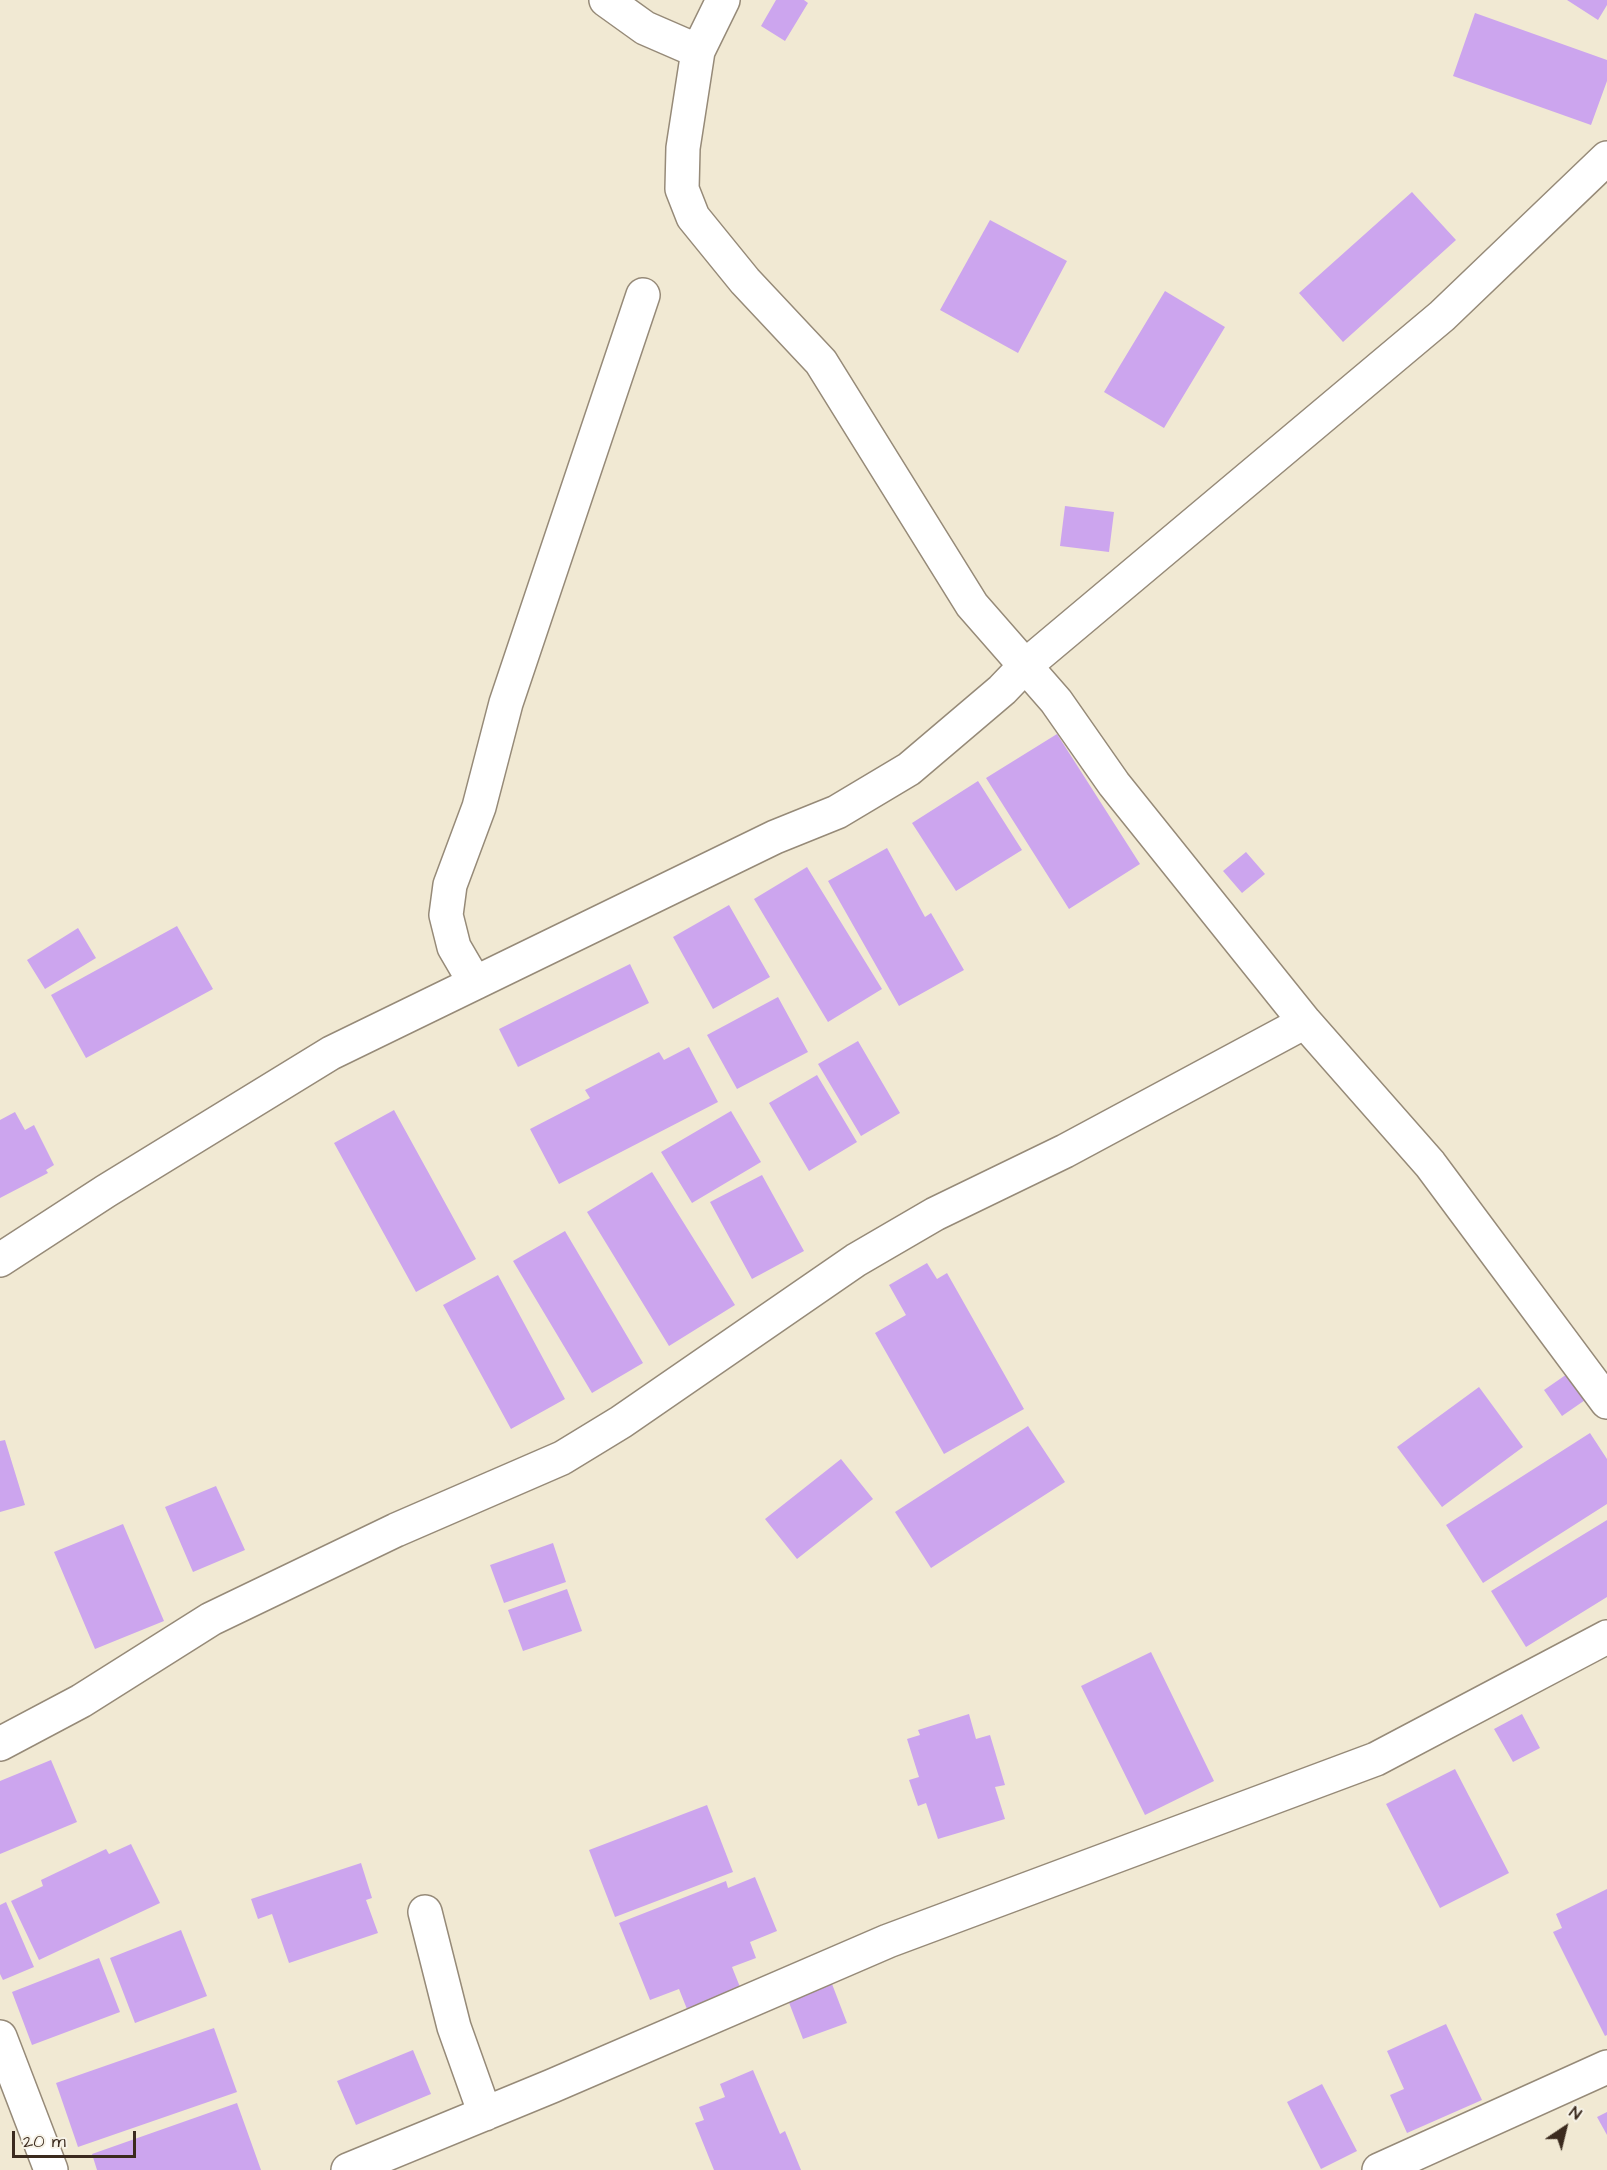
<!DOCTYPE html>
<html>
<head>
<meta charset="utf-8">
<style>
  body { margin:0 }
  #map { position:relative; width:1607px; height:2170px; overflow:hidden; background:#f1e9d3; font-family:"Architects Daughter",sans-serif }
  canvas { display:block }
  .north { position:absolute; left:1535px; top:2098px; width:60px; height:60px; -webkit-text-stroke:4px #f7f3e8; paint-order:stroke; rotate:35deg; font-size:16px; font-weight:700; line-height:24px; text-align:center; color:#3b2a1e }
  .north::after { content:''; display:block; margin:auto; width:21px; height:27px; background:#3b2a1e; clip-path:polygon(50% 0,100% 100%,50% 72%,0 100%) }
  .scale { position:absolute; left:12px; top:2131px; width:124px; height:27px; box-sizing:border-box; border:3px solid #3b2a1e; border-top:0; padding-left:8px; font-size:18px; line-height:21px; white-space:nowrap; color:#3b2a1e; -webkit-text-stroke:4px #f7f3e8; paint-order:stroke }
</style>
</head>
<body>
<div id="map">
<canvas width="1607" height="2170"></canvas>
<div class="north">N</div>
<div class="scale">20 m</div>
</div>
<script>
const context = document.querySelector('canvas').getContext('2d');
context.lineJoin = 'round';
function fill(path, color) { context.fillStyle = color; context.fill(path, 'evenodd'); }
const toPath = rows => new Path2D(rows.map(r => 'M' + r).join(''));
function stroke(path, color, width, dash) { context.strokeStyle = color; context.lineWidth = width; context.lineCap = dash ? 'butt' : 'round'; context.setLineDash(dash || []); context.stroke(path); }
fill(toPath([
  [776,0,804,0,808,3,785,41,761,26],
  [1567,0,1607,0,1607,5,1598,20],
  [1475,13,1607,60,1607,81,1591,125,1453,76],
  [1412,192,1456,240,1343,342,1299,293],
  [990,220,1067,261,1018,353,940,310],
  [1165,291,1225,327,1164,428,1104,392],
  [1065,506,1114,512,1109,552,1060,546],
  [1057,734,1140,864,1069,909,986,778],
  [978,781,1022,850,956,891,912,823],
  [887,848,925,917,931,913,964,970,899,1006,828,881],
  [1246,852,1265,874,1242,893,1223,871],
  [807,867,882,989,828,1022,754,899],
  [729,905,770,977,713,1009,673,937],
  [177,926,213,989,86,1058,51,995],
  [78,928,96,958,45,989,27,960],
  [630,964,649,1003,518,1067,499,1029],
  [778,997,808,1052,737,1089,707,1035],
  [858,1041,900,1113,861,1136,818,1064],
  [689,1047,718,1102,559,1184,530,1129,590,1098,585,1090,659,1052,664,1060],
  [817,1075,857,1142,809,1171,769,1103],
  [394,1110,476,1259,416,1292,334,1143],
  [731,1111,761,1162,692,1203,661,1152],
  [15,1112,25,1130,34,1125,54,1165,46,1170,48,1173,0,1198,0,1120],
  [652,1172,735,1305,669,1346,587,1212],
  [762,1175,804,1251,752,1279,710,1202],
  [565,1231,643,1363,592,1393,513,1261],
  [927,1263,937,1279,947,1273,1024,1409,944,1454,875,1333,906,1315,889,1285],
  [498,1275,565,1399,511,1429,443,1305],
  [1570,1372,1588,1398,1562,1416,1544,1390],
  [1479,1387,1523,1447,1442,1507,1397,1447],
  [1028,1426,1065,1482,931,1568,895,1512],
  [1590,1433,1607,1459,1607,1504,1483,1583,1446,1525],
  [5,1440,25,1505,0,1512,0,1441],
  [841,1459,873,1499,797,1559,765,1519],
  [216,1486,245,1550,193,1572,165,1507],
  [1607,1520,1607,1597,1526,1647,1491,1591],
  [123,1524,164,1621,95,1649,54,1552],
  [553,1543,566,1582,504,1603,490,1565],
  [567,1589,582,1631,523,1651,508,1610],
  [1151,1652,1214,1781,1145,1815,1081,1686],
  [969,1714,976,1739,990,1735,1005,1785,995,1787,1005,1819,938,1839,926,1803,918,1806,909,1780,919,1777,907,1739,920,1735,918,1730],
  [1522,1714,1540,1748,1513,1762,1494,1729],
  [51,1760,77,1822,0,1854,0,1781],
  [1455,1769,1509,1873,1440,1908,1386,1804],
  [707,1805,733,1872,615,1917,589,1850],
  [131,1844,160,1903,39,1960,11,1901,43,1886,41,1880,106,1849,109,1854],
  [361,1863,372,1898,366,1900,378,1933,289,1963,272,1914,258,1919,251,1899],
  [755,1877,777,1931,750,1942,756,1958,732,1967,740,1987,687,2009,679,1989,650,2000,619,1923,726,1881,728,1888],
  [1607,1889,1607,2035,1605,2036,1553,1932,1562,1928,1556,1914],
  [6,1902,34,1967,3,1980,0,1974,0,1905],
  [181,1930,207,1996,135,2023,110,1958],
  [99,1958,120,2012,32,2045,12,1992],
  [832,1984,847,2023,803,2039,788,2000],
  [1446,2024,1482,2100,1407,2133,1390,2095,1404,2089,1387,2051],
  [214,2028,237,2092,78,2147,56,2083],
  [413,2050,431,2094,356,2125,337,2081],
  [753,2070,780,2134,785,2131,801,2170,714,2170,695,2123,704,2120,699,2107,725,2097,720,2084],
  [1322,2084,1357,2151,1321,2169,1287,2102],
  [237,2103,261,2170,97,2170,92,2154],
  [1607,2112,1607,2135,1597,2117]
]), '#cca5ee');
const minor = toPath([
  [606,0,645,28,698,51,723,0],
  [698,51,683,148,682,189,693,217,745,281,821,362,972,605,1056,701,1114,784,1305,1022,1430,1164,1607,1402],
  [475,983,454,947,446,915,450,885,479,807,506,703,643,295],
  [0,1260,106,1191,331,1053,775,837,837,812,909,769,1002,690,1025,666,1442,316,1607,158],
  [0,1744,81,1701,211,1619,396,1530,562,1458,621,1422,856,1260,935,1214,1065,1151,1305,1022],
  [425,1912,454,2027,485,2114],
  [0,2037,51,2170],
  [348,2170,552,2086,888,1941,1376,1759,1607,1637],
  [1379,2170,1607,2067]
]);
stroke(minor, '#968a78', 36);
stroke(minor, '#fff', 33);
</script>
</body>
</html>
